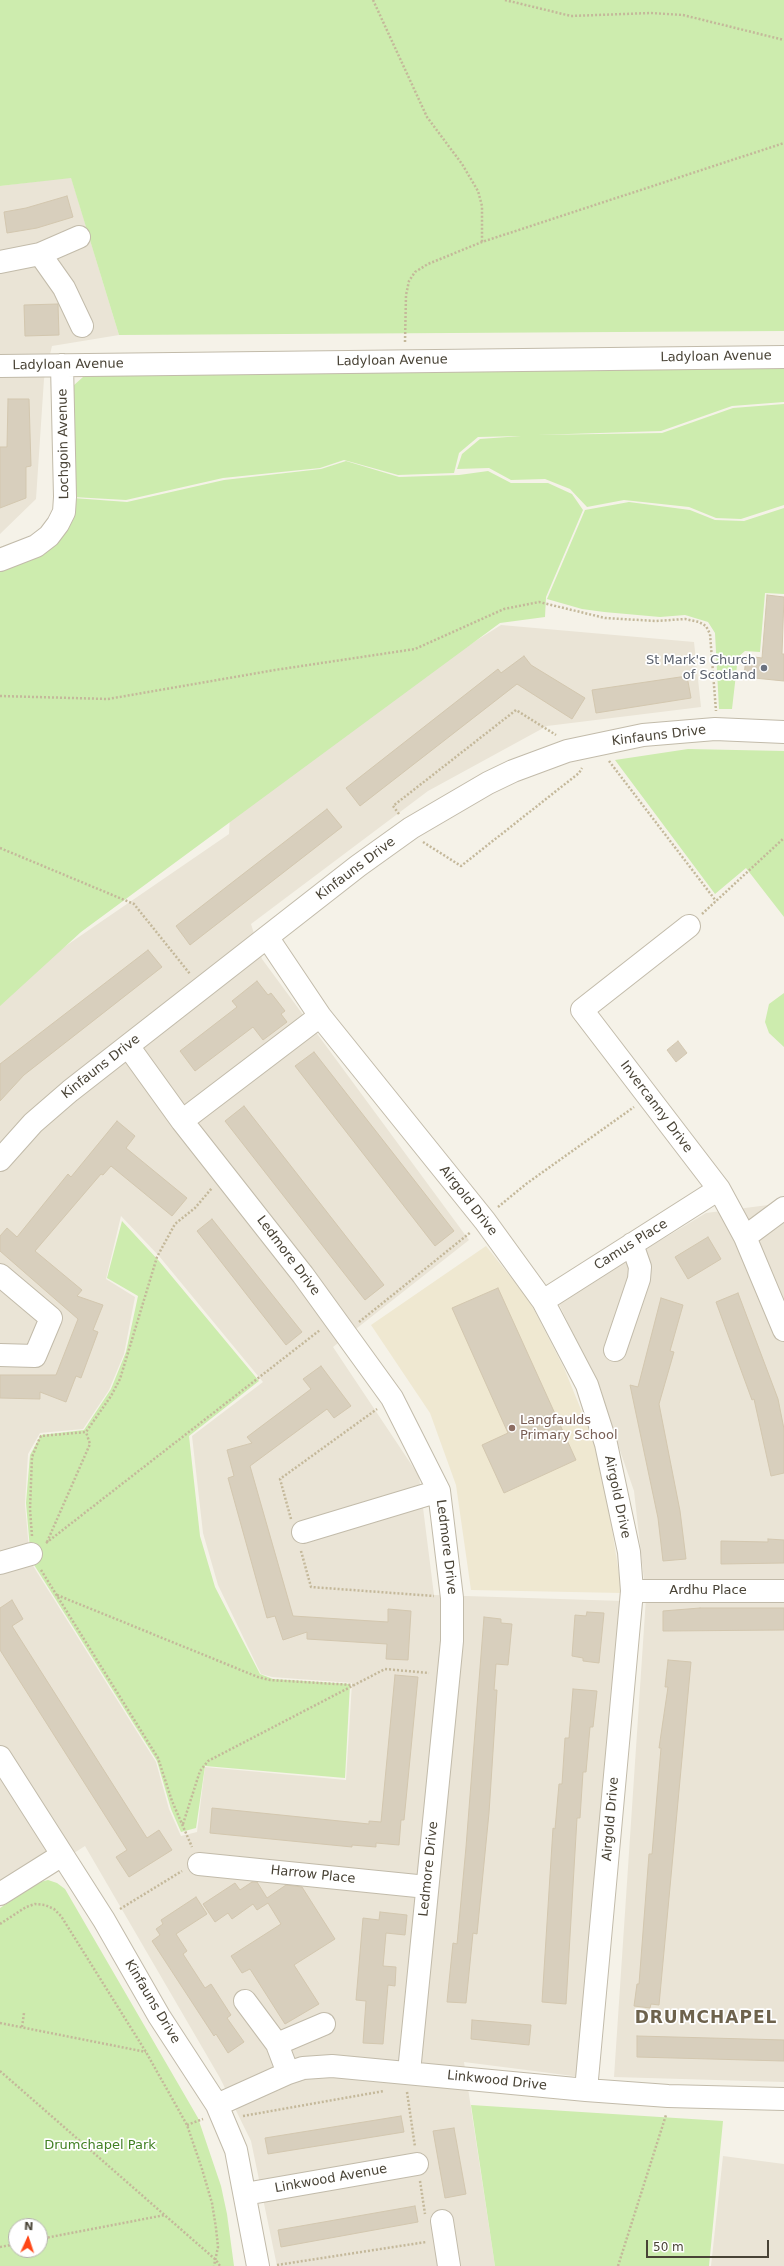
<!DOCTYPE html>
<html>
<head>
<meta charset="utf-8">
<style>
  body { margin:0 }
  #map { position:relative; width:784px; height:2266px; overflow:hidden; background:#f5f2e8; font-family:"DejaVu Sans",sans-serif }
  canvas { display:block }
  .north { position:absolute; left:8px; top:2218px; width:40px; height:40px; box-sizing:border-box; background:#fff; border:1px solid #b6b4af; border-radius:50%; rotate:3deg; font-size:11px; font-weight:700; line-height:16px; text-align:center; color:#494336 }
  .north::after { content:''; display:block; margin:auto; width:14px; height:18px; background:#ff4616; clip-path:polygon(50% 0,100% 100%,50% 72%,0 100%) }
  .scale { position:absolute; left:646px; top:2240px; width:123px; height:18px; box-sizing:border-box; border:2px solid #494336; border-top:0; padding-left:5px; font-size:12px; line-height:14px; white-space:nowrap; color:#494336; -webkit-text-stroke:3px #fff; paint-order:stroke }
</style>
</head>
<body>
<div id="map">
<canvas width="784" height="2266"></canvas>
<div class="north">N</div>
<div class="scale">50 m</div>
</div>
<script>
const context = document.querySelector('canvas').getContext('2d');
context.lineJoin = 'round';
function fill(path, color) { context.fillStyle = color; context.fill(path, 'evenodd'); }
const toPath = rows => new Path2D(rows.map(r => 'M' + r).join(''));
function stroke(path, color, width, dash) { context.strokeStyle = color; context.lineWidth = width; context.lineCap = dash ? 'butt' : 'round'; context.setLineDash(dash || []); context.stroke(path); }
function write(font, color, halo, rows, align = 'center') {
  context.font = font + ' "DejaVu Sans",sans-serif'; context.lineWidth = 3.5; context.setLineDash([]); context.textBaseline = 'middle'; context.strokeStyle = halo; context.fillStyle = color; for (const [text, x, y, turn = 0] of rows) {
    context.save(); context.translate(x, y); context.rotate((+turn || 0) * Math.PI / 180); context.textAlign = isNaN(turn) ? turn : align; if (halo) context.strokeText(text, 0, 0); context.fillText(text, 0, 0); context.restore();
  }
}
fill(toPath([
  [71,177,119,335,52,346,44,379,36,499,0,534,0,186],
  [501,625,694,642,701,707,547,726,428,791,251,924,262,959,469,1240,333,1347,419,1476,434,1595,623,1601,581,2077,464,2062,495,2266,277,2266,251,2141,220,2078,85,1846,0,1900,0,991,229,834,231,795],
  [121,1216,159,1256,263,1382,192,1436,203,1533,218,1585,261,1674,272,1677,352,1683,346,1780,205,1767,197,1832,181,1836,169,1809,156,1762,30,1561,25,1504,28,1454,40,1433,83,1429,109,1390,124,1354,135,1297,106,1279],
  [784,1203,784,2082,614,2077,646,1598,634,1491,597,1384,558,1302,706,1213],
  [723,2156,784,2164,784,2266,711,2266]
]), '#eae4d6');
fill(toPath([
  [486,1246,529,1300,564,1368,595,1444,611,1523,622,1593,471,1590,456,1485,430,1413,371,1325]
]), '#efe8d1');
fill(toPath([
  [0,0,784,0,784,331,119,335,71,178,0,186],
  [784,363,784,402,732,406,661,431,537,435,662,433,733,408,784,404,784,505,741,519,716,518,689,507,624,500,587,507,570,489,545,479,511,480,489,468,457,469,462,454,480,439,521,436,478,437,459,453,454,473,398,475,344,460,320,468,223,478,126,500,73,497,73,386,83,377,89,374],
  [346,461,399,477,459,475,488,471,511,483,548,483,572,494,583,510,546,597,545,617,500,623,81,932,0,1006,0,569,73,498,127,502,224,480,321,469],
  [629,502,690,510,715,520,744,521,784,508,784,594,765,593,760,652,745,651,738,657,732,709,719,709,715,633,708,622,685,615,660,617,604,612,582,609,547,599,585,510],
  [688,749,784,751,784,917,746,868,715,894,615,760],
  [784,993,784,1047,769,1033,765,1022,769,1004],
  [122,1221,159,1261,259,1381,189,1436,200,1536,215,1587,260,1674,273,1679,350,1684,345,1778,205,1766,196,1828,181,1832,171,1809,157,1761,31,1560,26,1503,30,1455,41,1435,84,1430,111,1389,126,1352,138,1296,107,1278],
  [48,1880,57,1883,65,1889,198,2118,221,2186,227,2214,234,2266,0,2266,0,1908,40,1882],
  [16,2226,40,2226,40,2250,16,2250],
  [471,2105,723,2121,709,2266,495,2266]
]), '#cdecae');
const building = toPath([
  [67,196,73,217,37,228,7,233,4,212,26,208,67,196],
  [58,304,59,335,25,336,24,305,58,304],
  [8,399,29,399,31,466,26,467,26,498,0,508,0,447,7,447,8,399],
  [767,595,784,597,782,654,784,654,784,681,744,677,746,656,762,658,767,595],
  [524,656,531,665,585,698,572,719,517,684,360,806,346,788,498,669,501,673,524,656],
  [687,676,691,698,596,713,592,690,687,676],
  [327,809,342,827,190,945,176,926,327,809],
  [148,950,162,967,24,1075,0,1101,0,1064,148,950],
  [257,981,268,995,271,993,285,1011,281,1014,287,1022,263,1040,253,1027,195,1071,180,1051,237,1007,232,1001,257,981],
  [678,1041,687,1053,676,1062,667,1050,678,1041],
  [314,1052,454,1231,435,1246,295,1066,314,1052],
  [244,1106,384,1285,365,1300,225,1121,244,1106],
  [117,1121,135,1136,126,1148,187,1198,172,1216,111,1166,103,1175,101,1174,35,1251,82,1290,77,1296,103,1305,93,1330,98,1332,81,1378,76,1376,66,1402,40,1392,40,1399,0,1398,0,1375,56,1375,78,1319,0,1251,0,1236,7,1228,17,1237,68,1174,71,1177,117,1121],
  [212,1219,302,1332,286,1345,197,1231,212,1219],
  [708,1237,721,1259,688,1279,675,1257,708,1237],
  [498,1288,576,1460,504,1493,482,1445,508,1433,452,1308,498,1288],
  [738,1293,778,1399,784,1429,784,1473,771,1476,754,1399,752,1400,716,1302,738,1293],
  [661,1298,683,1305,670,1351,674,1352,659,1404,680,1511,686,1559,663,1561,658,1518,630,1385,638,1387,661,1298],
  [321,1366,351,1406,334,1418,327,1409,250,1466,293,1616,388,1622,388,1609,411,1611,408,1660,386,1659,387,1644,307,1639,307,1632,283,1640,275,1616,267,1618,228,1478,234,1476,227,1450,252,1443,247,1437,311,1389,303,1379,321,1366],
  [768,1539,784,1540,784,1563,721,1564,721,1541,768,1542,768,1539],
  [12,1600,23,1619,12,1626,147,1838,159,1830,172,1850,129,1877,116,1857,127,1850,0,1650,0,1608,12,1600],
  [700,1608,784,1608,784,1630,663,1631,663,1611,700,1608],
  [587,1612,604,1613,599,1663,583,1661,583,1658,572,1656,575,1615,586,1616,587,1612],
  [484,1617,501,1619,501,1623,512,1624,508,1665,496,1664,494,1690,497,1690,489,1813,477,1934,473,1933,466,2003,447,2002,453,1943,457,1944,466,1847,484,1617],
  [668,1660,691,1662,659,2005,651,2004,650,2008,634,2006,637,1984,639,1984,649,1854,652,1854,661,1748,659,1748,668,1687,665,1687,668,1660],
  [395,1675,418,1677,404,1820,401,1820,399,1845,376,1843,376,1847,352,1845,352,1847,210,1833,212,1808,369,1824,369,1821,381,1822,395,1675],
  [573,1689,597,1691,593,1727,590,1727,586,1772,583,1772,580,1818,577,1818,566,2004,542,2002,553,1828,555,1829,559,1784,562,1784,565,1738,569,1738,573,1689],
  [252,1882,257,1882,267,1898,286,1885,302,1887,335,1939,294,1965,319,2004,285,2024,250,1969,242,1973,231,1956,281,1924,268,1903,257,1910,253,1904,232,1919,228,1913,215,1922,203,1904,235,1883,240,1890,252,1882],
  [196,1897,207,1914,176,1934,187,1951,183,1954,205,1988,211,1984,231,2015,227,2018,244,2042,228,2053,216,2034,214,2036,152,1941,160,1935,156,1929,163,1924,161,1920,196,1897],
  [380,1912,407,1915,405,1935,386,1933,383,1966,396,1967,395,1986,388,1985,383,2044,363,2043,366,2001,356,2000,363,1918,379,1920,380,1912],
  [472,2020,531,2025,529,2045,471,2039,472,2020],
  [637,2036,784,2040,784,2061,637,2057,637,2036],
  [401,2116,404,2132,268,2154,265,2138,401,2116],
  [454,2128,466,2194,445,2198,433,2131,454,2128],
  [415,2206,418,2222,281,2247,278,2230,415,2206]
]);
fill(building, '#d8cfbd');
stroke(building, '#d3c7af', 1);
const minor = toPath([
  [40,254,64,288,82,326],
  [0,262,40,254,79,237],
  [0,366,784,357],
  [0,560,36,546,49,536,58,524,64,512,65,497,62,365],
  [689,926,582,1010,719,1189,745,1237,784,1330],
  [267,937,320,1016,485,1221,543,1301,587,1385,606,1444,629,1552,632,1591,586,2090],
  [128,1046,182,1121,303,1275,392,1398,439,1491,452,1598,452,1641,409,2072],
  [182,1121,320,1016],
  [0,1160,33,1123,70,1091,358,866,411,828,488,783,513,771,567,751,643,735,715,729,784,732],
  [745,1237,784,1208],
  [0,1275,51,1318,35,1356,0,1355],
  [543,1301,719,1189],
  [615,1350,639,1279,640,1267,632,1244],
  [303,1532,439,1491],
  [0,1563,31,1554],
  [632,1591,784,1591],
  [0,1757,104,1920,159,2016,217,2105,236,2150,258,2266],
  [199,1864,427,1887],
  [0,1894,62,1855],
  [245,2001,277,2044,288,2073],
  [277,2044,324,2024],
  [217,2105,288,2073,303,2068,332,2066,586,2090,668,2096,784,2099],
  [245,2194,417,2164],
  [442,2221,449,2266]
]);
stroke(minor, '#c2bbaa', 24);
stroke(toPath([
  [373,0,427,117,462,164,478,191,482,206,482,242],
  [505,0,571,16,651,13,683,15,784,40],
  [405,342,406,295,409,281,415,272,428,264,482,242,784,143],
  [0,696,108,699,275,670,415,649,504,609,539,602,605,618,656,621,685,619,699,622,706,626,710,634,716,711],
  [609,761,716,901],
  [399,814,393,806,516,710,556,735],
  [423,842,461,866,579,773,582,768],
  [0,848,134,904,190,974],
  [702,914,784,838],
  [498,1207,526,1184,634,1107],
  [359,1322,471,1232],
  [291,1519,280,1479,377,1409],
  [32,1536,30,1509,32,1457,38,1442,41,1436,86,1432,111,1396,120,1379,157,1257,175,1224,195,1208,212,1188],
  [47,1542,90,1444,86,1432],
  [46,1543,320,1330],
  [301,1551,311,1587,434,1596],
  [41,1570,158,1758,172,1801,192,1847],
  [57,1595,258,1677,270,1680,353,1685],
  [183,1824,200,1771,208,1761,385,1669,429,1673],
  [120,1909,182,1871],
  [0,1924,26,1907,35,1904,45,1905,54,1909,61,1916,146,2052,187,2125,202,2169,212,2203,216,2228,218,2247,214,2266],
  [0,2023,146,2052],
  [22,2027,24,2013],
  [0,2071,216,2260,220,2266],
  [407,2092,415,2147],
  [243,2116,384,2091],
  [187,2125,203,2119],
  [420,2181,425,2214],
  [40,2239,165,2215],
  [0,2247,16,2244],
  [277,2265,426,2242],
  [618,2266,666,2115]
]), '#c4b89a', 2.5, [2, 2]);
stroke(minor, '#fff', 22);
for (const [x, y, r, color] of [
  [764,668,4,"#6b7280"],
  [512,1428,4,"#8d6e63"]
]) { const dot = new Path2D(); dot.arc(x, y, r, 0, 2 * Math.PI); context.fillStyle = color; context.fill(dot); stroke(dot, '#fff', 1.5); }
write('13px', '#494336', '#fff', [
  ["Ladyloan Avenue",716,357,-1],
  ["Ladyloan Avenue",392,361,-1],
  ["Ladyloan Avenue",68,365,-1],
  ["Lochgoin Avenue",64,444,-91],
  ["Kinfauns Drive",659,736,-7],
  ["Kinfauns Drive",356,869,-37],
  ["Kinfauns Drive",101,1067,-38],
  ["Invercanny Drive",656,1107,53],
  ["Airgold Drive",468,1201,52],
  ["Camus Place",631,1245,-32],
  ["Ledmore Drive",288,1256,53],
  ["Airgold Drive",617,1497,78],
  ["Ledmore Drive",446,1547,83],
  ["Ardhu Place",708,1591],
  ["Airgold Drive",611,1819,-85],
  ["Ledmore Drive",429,1869,-84],
  ["Harrow Place",313,1875,6],
  ["Kinfauns Drive",152,2002,59],
  ["Linkwood Drive",497,2081,6],
  ["Linkwood Avenue",331,2179,-10]
]);
write('13px', '#5b616d', '#fff', [
  ["St Mark's Church",756,661],
  ["of Scotland",756,676]
], 'right');
write('13px', '#785e54', '#fff', [
  ["Langfaulds",520,1421],
  ["Primary School",520,1436]
], 'left');
write('13px', '#428024', '#fff', [
  ["Drumchapel Park",100,2146]
]);
context.letterSpacing = '1px';
write('bold 17px', '#6d624c', '#fff', [
  ["DRUMCHAPEL",706,2019]
]);
context.letterSpacing = '0px';
</script>
</body>
</html>
